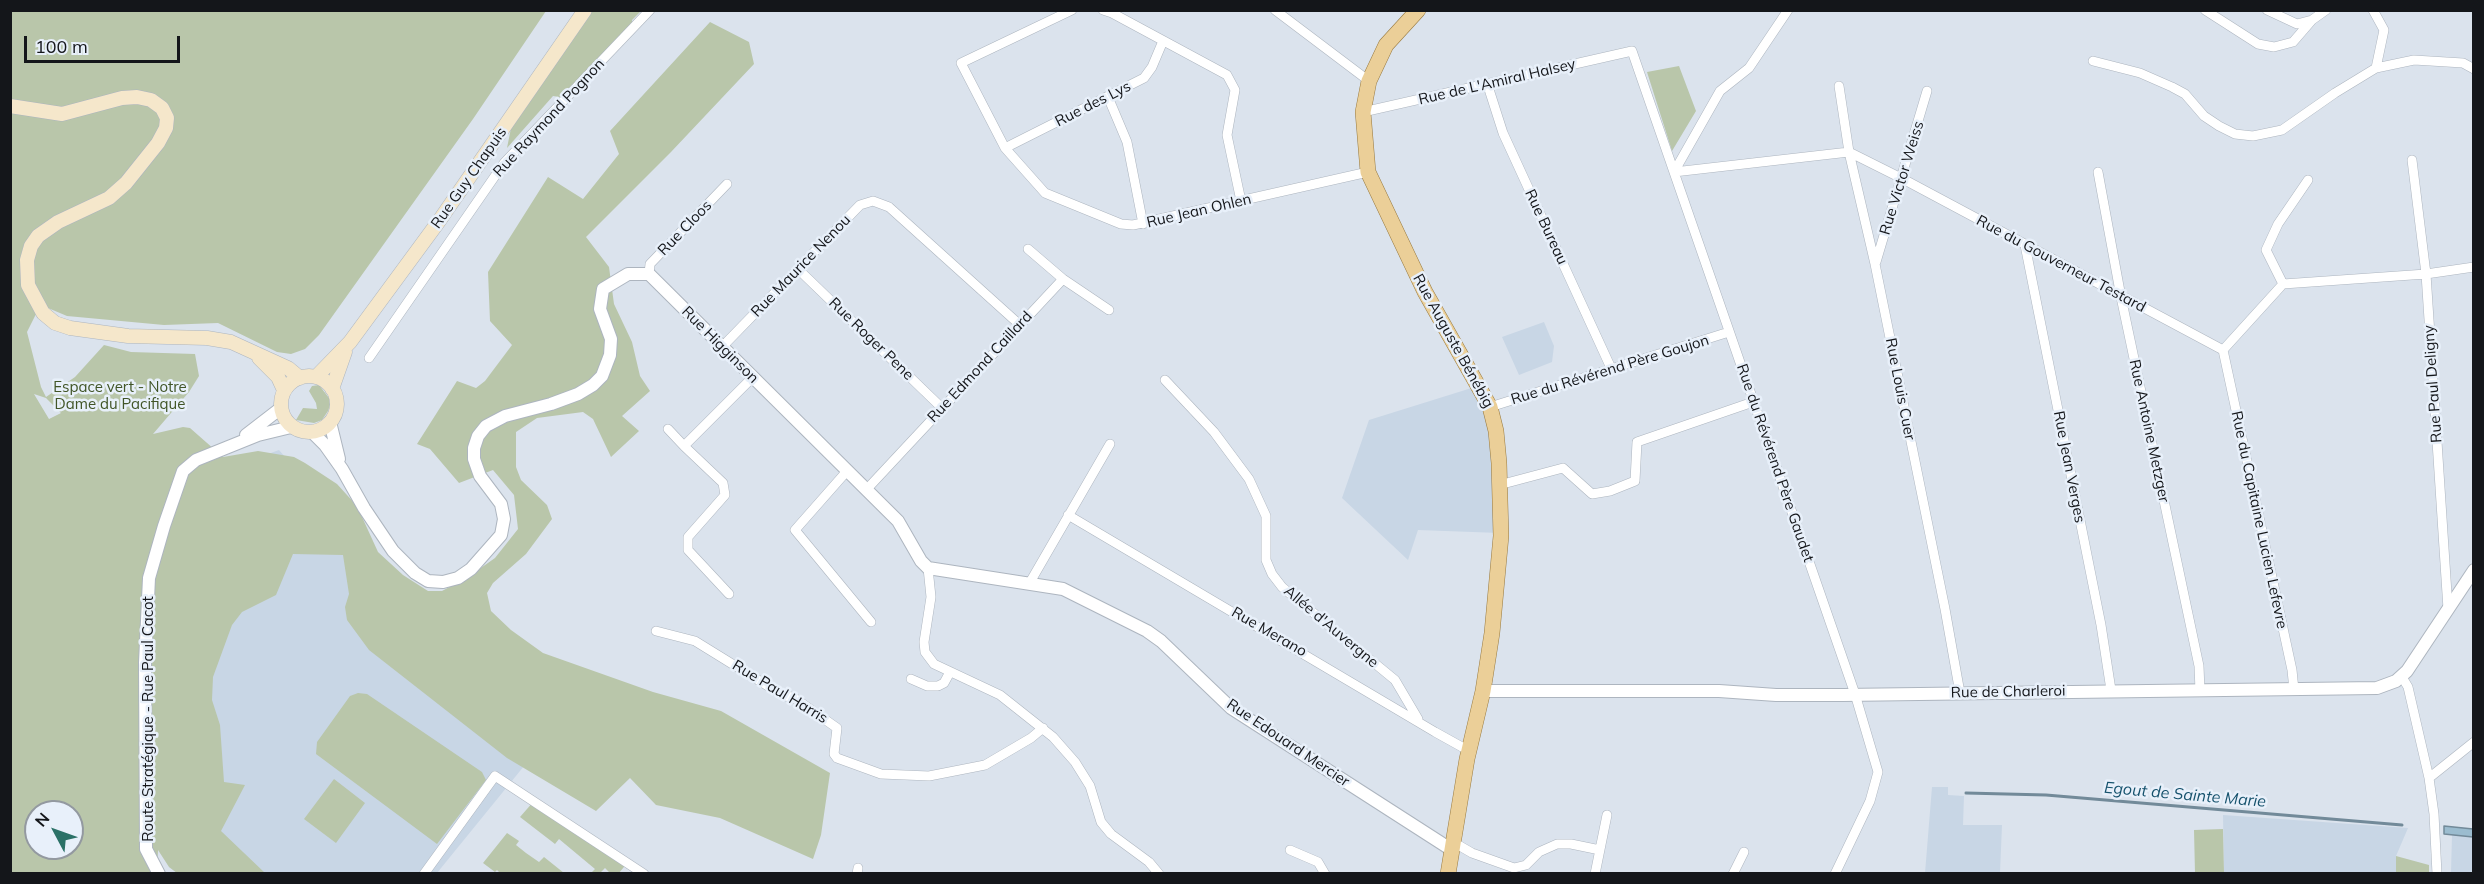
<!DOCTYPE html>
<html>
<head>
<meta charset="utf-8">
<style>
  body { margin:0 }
  #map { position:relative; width:2484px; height:884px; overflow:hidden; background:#dbe3ed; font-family:Mulish,sans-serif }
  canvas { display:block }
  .frame { position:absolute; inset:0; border:12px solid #14161a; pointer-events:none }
  .north { position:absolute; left:24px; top:800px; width:60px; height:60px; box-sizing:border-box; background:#e8f0fa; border:2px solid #9399a0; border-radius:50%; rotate:311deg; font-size:16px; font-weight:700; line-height:24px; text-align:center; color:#14161a }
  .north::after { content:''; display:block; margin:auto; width:21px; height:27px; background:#2b7167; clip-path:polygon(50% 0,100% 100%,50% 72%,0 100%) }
  .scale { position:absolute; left:24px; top:36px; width:156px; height:27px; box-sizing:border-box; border:3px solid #14161a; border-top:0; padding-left:8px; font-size:18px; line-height:21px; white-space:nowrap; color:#14161a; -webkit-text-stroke:4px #e8f0fa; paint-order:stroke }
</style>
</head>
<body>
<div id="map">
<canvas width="2484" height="884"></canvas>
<div class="frame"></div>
<div class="north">N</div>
<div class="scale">100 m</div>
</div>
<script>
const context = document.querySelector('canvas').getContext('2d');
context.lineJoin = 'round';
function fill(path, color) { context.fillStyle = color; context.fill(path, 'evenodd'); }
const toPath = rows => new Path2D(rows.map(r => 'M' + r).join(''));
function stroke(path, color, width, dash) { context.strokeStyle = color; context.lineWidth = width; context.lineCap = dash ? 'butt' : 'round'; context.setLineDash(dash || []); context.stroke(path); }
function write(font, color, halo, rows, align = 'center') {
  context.font = font + ' Mulish,sans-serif'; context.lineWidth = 5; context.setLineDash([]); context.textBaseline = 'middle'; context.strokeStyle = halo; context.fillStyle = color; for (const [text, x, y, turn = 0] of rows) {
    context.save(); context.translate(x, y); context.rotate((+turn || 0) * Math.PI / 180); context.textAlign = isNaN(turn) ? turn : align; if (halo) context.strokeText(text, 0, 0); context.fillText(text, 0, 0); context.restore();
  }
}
fill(toPath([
  [1544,322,1554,346,1552,362,1519,375,1502,337],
  [1478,386,1490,407,1500,533,1418,530,1408,560,1342,498,1369,420],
  [279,450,364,548,377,569,594,680,437,873,177,873,169,867,249,461],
  [1932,787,1948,787,1948,795,1964,796,1963,825,2002,825,2000,873,1925,873],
  [2223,815,2408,828,2396,856,2396,873,2224,873],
  [2452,835,2473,837,2473,873,2451,873]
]), '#c8d6e5');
fill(toPath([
  [11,11,546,11,473,119,319,335,305,349,291,354,277,352,218,323,164,325,67,316,48,308,36,314,27,332,41,387,46,397,75,377,104,345,131,352,195,354,199,376,189,392,153,434,183,427,190,428,223,457,258,451,294,457,305,463,337,484,357,506,378,552,403,575,428,591,442,591,468,577,495,558,518,529,514,495,493,470,459,483,430,449,417,444,457,381,476,388,485,381,512,345,490,321,488,272,548,177,583,199,619,154,610,131,710,22,749,42,754,64,671,152,586,237,609,267,614,304,632,342,640,376,650,391,622,416,639,431,611,457,593,419,583,412,537,418,516,432,516,467,521,480,547,505,552,519,526,554,493,583,487,593,491,611,511,630,543,653,653,692,721,711,830,773,821,835,813,859,720,818,656,805,630,778,596,811,507,758,369,650,347,620,345,607,349,594,343,555,293,554,276,595,242,612,232,625,213,677,212,700,220,725,224,782,245,785,221,831,265,873,177,873,169,867,158,850,157,873,11,873],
  [34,394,46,398,61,413,49,419],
  [36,812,72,812,72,848,36,848],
  [585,11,641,11,632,20,633,28,566,98,553,96,507,148,514,113],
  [1679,66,1696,111,1672,151,1647,72],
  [319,385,329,398,330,405,328,411,322,420,314,423,296,420,303,408,317,409,316,403,309,391,312,386],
  [358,693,367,694,482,772,486,780,437,844,316,754,317,742,350,696],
  [334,779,365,803,336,843,304,819],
  [534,801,628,862,619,873,610,873,605,868,600,873,591,873,595,869,559,839,555,844,520,817],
  [2223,829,2224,873,2195,873,2194,830],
  [507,833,519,841,516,845,526,853,539,862,544,857,564,873,501,874,497,870,495,872,483,863],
  [2396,856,2429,865,2429,873,2396,873]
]), '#b9c6aa');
const water = toPath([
  [2444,826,2473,829,2473,837,2444,834,2444,826]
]);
fill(water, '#9bbccf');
stroke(water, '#728a99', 1.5);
stroke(toPath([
  [1966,793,2046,795,2402,825]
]), '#728a99', 3);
const minor = toPath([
  [1072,10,961,63,1005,148,1045,193,1121,224,1133,225,1368,172],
  [1103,10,1112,13,1227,75,1235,90,1227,135,1241,201],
  [1275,10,1369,81],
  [2205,10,2258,44,2274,47,2293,42,2312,20],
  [2267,10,2297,24,2312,20,2326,10],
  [2373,10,2384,30,2376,68],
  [2093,61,2140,73,2172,87,2185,94,2204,116,2219,126,2235,134,2253,136,2282,130,2335,93,2376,68,2414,60,2463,63,2474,69],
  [1487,83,1503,133,1611,368],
  [1839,86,1849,152,1875,264,1945,609,1960,693],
  [1108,97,1127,142,1143,224],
  [1363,112,1632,51,1855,694,1878,772,1870,801,1835,874],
  [1005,148,1144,78,1152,67,1163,41],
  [2412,160,2426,274,2448,609],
  [1674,172,1849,152,1903,179,2223,350,2283,284,2426,274,2474,267],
  [1674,172,1720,91,1749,68,1788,10],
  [2098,172,2121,297,2199,666,2200,691],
  [2025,245,2101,625,2111,690],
  [1876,262,1927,91],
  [799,270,942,408],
  [649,274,650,264,727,184],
  [1063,279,1109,310],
  [2283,284,2266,250,2278,224,2308,180],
  [722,347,860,205,873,201,889,207,1020,325],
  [2223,350,2292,670,2294,690],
  [369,358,504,163,650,10],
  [1165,380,1214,432,1249,479,1266,516,1266,560,1272,574,1282,587,1395,680,1418,719],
  [1490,407,1729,332],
  [668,429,684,446],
  [847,471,795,530,871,622],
  [1499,485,1563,468,1592,494,1610,491,1635,481,1637,442,1753,402],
  [867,489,1063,279,1028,249],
  [1068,515,1435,732,1462,747,1469,747],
  [928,568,931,597,924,642,925,652,934,664,1000,695,1053,737,1075,762,1090,786,1101,822,1111,834,1149,862,1159,874],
  [1029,584,1110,444],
  [729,594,688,550,688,537,725,495,723,483,684,446,753,377],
  [656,631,695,641,784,696,793,697,837,728,834,754,837,758,881,774,929,776,985,765,1031,738,1043,728],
  [2402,677,2408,687,2429,778,2434,814,2437,874],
  [911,679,927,686,938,686,944,683,950,672],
  [2429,778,2474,742],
  [1453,842,1472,853,1514,868,1526,865,1539,852,1557,844,1571,844,1600,850],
  [1290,850,1318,862,1325,874],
  [424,874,495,776,644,874],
  [857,874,858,868],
  [1595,874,1607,815],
  [1733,874,1744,852]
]);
const tertiary = toPath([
  [330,422,339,459],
  [312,432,325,445,342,469,364,508,393,551,415,573,428,581,443,582,458,578,471,569,501,535,504,519,501,504,480,476,474,459,474,448,478,436,486,426,505,416,551,404,578,394,593,385,602,376,610,355,611,339,600,309,603,289,628,274,649,274,898,521,921,561,928,568,1063,589,1147,631,1161,641,1231,708,1452,850],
  [246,435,281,408],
  [1483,691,1719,691,1776,695,1843,695,2377,688,2396,681,2407,671,2474,570],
  [159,874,146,849,145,663,149,578,164,526,183,471,196,460,258,435,291,427]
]);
const secondary = toPath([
  [10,106,62,114,122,98,137,97,151,100,162,108,167,118,166,128,158,143,126,183,109,198,58,222,38,236,31,246,27,260,28,285,43,313,55,323,70,328,128,336,207,338,231,342,288,368,300,378],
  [259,358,278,377,284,390],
  '281 404a28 28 0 1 1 56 0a28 28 0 1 1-56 0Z',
  [316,377,350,342,439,221,585,10],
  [332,389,345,352]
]);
const primary = toPath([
  [1418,10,1386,45,1369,81,1363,112,1368,172,1425,292,1490,407,1496,431,1499,463,1501,536,1492,633,1483,691,1467,759,1448,874]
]);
stroke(minor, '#adb5bf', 10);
stroke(tertiary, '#adb5bf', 14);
stroke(secondary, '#adb5bf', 15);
stroke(primary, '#97793f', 16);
stroke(minor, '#fff', 9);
stroke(tertiary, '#fff', 12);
stroke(secondary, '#f5e7cb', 14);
stroke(primary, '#ebcf98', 15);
write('15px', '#14161a', '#e8f0fa', [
  ["Rue de L'Amiral Halsey",1497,82,-13],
  ["Rue des Lys",1093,104,-27],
  ["Rue Raymond Pognon",549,118,-47],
  ["Rue Guy Chapuis",469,178,-55],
  ["Rue Victor Weiss",1902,178,-73],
  ["Rue Jean Ohlen",1199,211,-13],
  ["Rue Bureau",1546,227,65],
  ["Rue Cloos",685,228,-46],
  ["Rue du Gouverneur Testard",2061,264,28],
  ["Rue Maurice Nenou",801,266,-46],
  ["Rue Roger Pene",871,339,44],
  ["Rue Auguste Bénébig",1453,341,61],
  ["Rue Higginson",720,345,45],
  ["Rue Edmond Caillard",980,367,-47],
  ["Rue du Révérend Père Goujon",1610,370,-17],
  ["Rue Paul Deligny",2433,384,-94],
  ["Rue Louis Cuer",1900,389,79],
  ["Rue Antoine Metzger",2149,431,78],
  ["Rue du Révérend Père Gaudet",1775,463,71],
  ["Rue Jean Verges",2069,467,79],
  ["Rue du Capitaine Lucien Lefevre",2259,520,78],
  ["Allée d'Auvergne",1331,627,40],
  ["Rue Merano",1269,632,30],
  ["Rue Paul Harris",780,692,31],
  ["Rue de Charleroi",2008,692,-1],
  ["Route Stratégique - Rue Paul Cacot",148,719,-90],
  ["Rue Edouard Mercier",1288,743,34]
]);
write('15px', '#415527', '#e8f0fa', [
  ["Espace vert - Notre",120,387],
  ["Dame du Pacifique",120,404]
]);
write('italic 16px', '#16526d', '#e8f0fa', [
  ["Egout de Sainte Marie",2185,795,5]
]);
</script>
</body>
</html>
